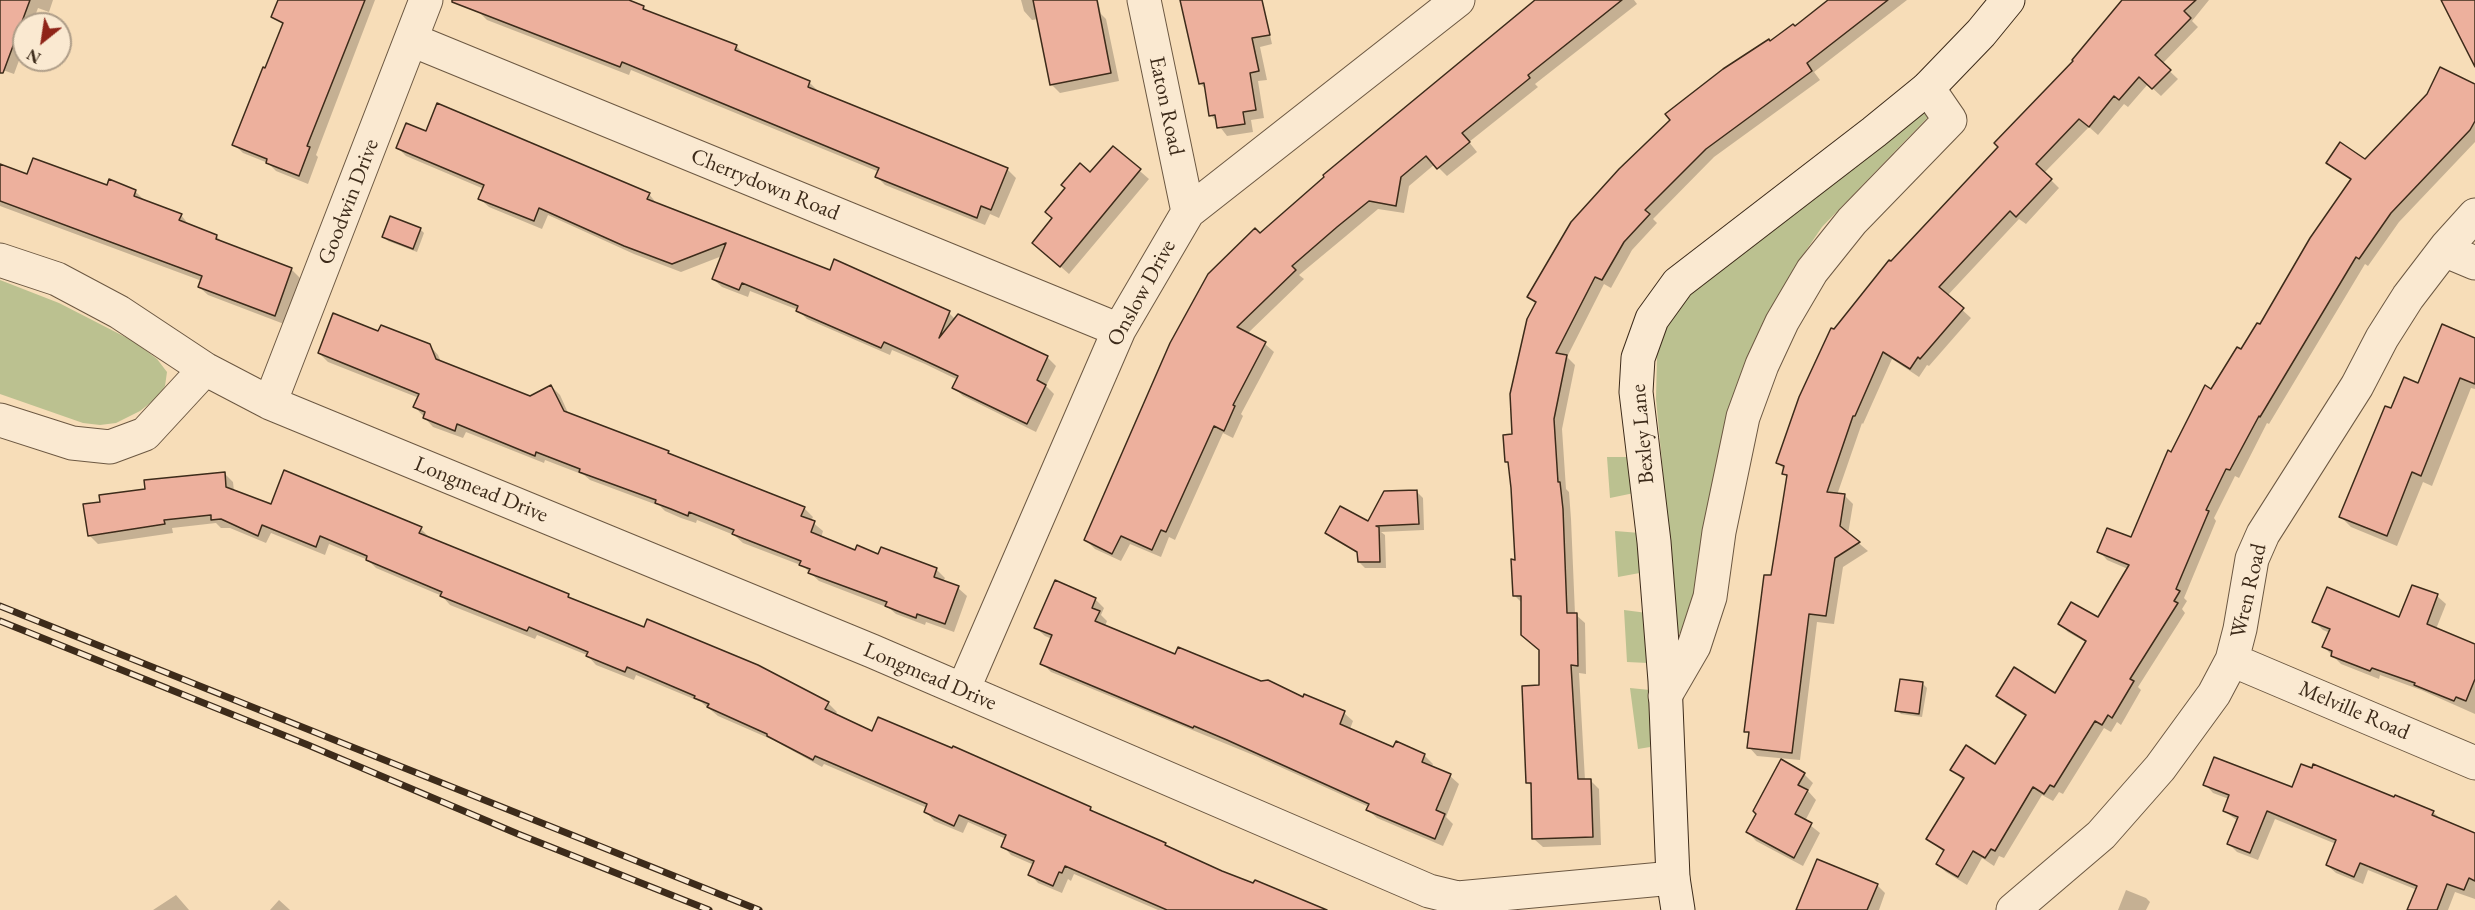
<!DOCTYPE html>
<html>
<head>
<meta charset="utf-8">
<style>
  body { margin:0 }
  #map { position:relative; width:2475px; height:910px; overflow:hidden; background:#f7ddb8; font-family:"EB Garamond",serif }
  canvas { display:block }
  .north { position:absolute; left:12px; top:12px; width:60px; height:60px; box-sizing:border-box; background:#fae9d1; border:2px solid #ae9d88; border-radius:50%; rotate:210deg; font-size:16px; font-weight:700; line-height:24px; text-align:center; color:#3d2b1a }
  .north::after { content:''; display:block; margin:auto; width:21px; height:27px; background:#8f2418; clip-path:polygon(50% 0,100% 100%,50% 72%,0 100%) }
</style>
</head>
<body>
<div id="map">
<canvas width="2475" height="910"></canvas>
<div class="north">N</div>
</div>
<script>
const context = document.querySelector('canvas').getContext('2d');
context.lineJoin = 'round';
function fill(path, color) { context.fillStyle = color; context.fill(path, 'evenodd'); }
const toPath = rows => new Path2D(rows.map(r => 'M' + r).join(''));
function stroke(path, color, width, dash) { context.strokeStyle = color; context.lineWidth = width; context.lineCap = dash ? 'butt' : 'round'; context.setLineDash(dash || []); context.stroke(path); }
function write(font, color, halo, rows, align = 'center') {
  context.font = font + ' "EB Garamond",serif'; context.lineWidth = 5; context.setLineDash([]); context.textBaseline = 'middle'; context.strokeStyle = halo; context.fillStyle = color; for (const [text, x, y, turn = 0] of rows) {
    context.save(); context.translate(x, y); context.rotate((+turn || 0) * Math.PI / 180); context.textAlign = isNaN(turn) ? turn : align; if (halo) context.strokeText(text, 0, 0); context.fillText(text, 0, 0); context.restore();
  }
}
fill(toPath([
  [1924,102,1932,113,1822,227,1794,268,1766,319,1690,628,1678,634,1656,399,1657,355,1665,325,1684,294],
  [0,280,59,303,135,342,157,359,167,372,165,386,159,396,140,411,116,423,100,425,83,423,0,394],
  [1607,457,1631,457,1634,493,1610,498],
  [1615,531,1640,533,1645,572,1618,577],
  [1624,610,1647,613,1648,663,1627,662],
  [1630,688,1650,690,1650,747,1638,749]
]), '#bbc190');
fill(toPath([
  [0,0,53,0,49,12,38,8,32,24,24,24,24,47,14,74,0,69],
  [291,0,375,0,316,155,318,157,308,184,276,171,268,163,243,153,234,144,285,23],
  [477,0,625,0,643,7,648,12,737,47,746,56,810,83,818,91,1007,169,1016,178,999,218,990,214,985,225,885,185,877,177,879,172,631,70,629,75,487,20,478,11],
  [1021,0,1098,0,1101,14,1106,19,1119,81,1060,93,1051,84,1038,19,1032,20,1024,11],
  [1185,0,1262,0,1272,44,1260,47,1267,80,1258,81,1264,118,1251,120,1253,132,1227,136,1211,115,1206,90,1200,83],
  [1538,0,1634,0,1637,4,1535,84,1538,87,1469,142,1477,152,1447,176,1435,164,1409,186,1404,213,1378,209,1346,236,1299,275,1304,279,1247,334,1265,344,1274,352,1241,414,1243,416,1233,438,1223,433,1175,540,1169,537,1161,557,1130,544,1121,561,1095,549,1086,540,1260,235],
  [1831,0,1907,0,1814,72,1820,80,1714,157,1653,219,1657,223,1632,250,1611,288,1604,284,1567,357,1575,365,1562,429,1566,489,1569,492,1571,519,1575,614,1585,623,1586,674,1579,673,1585,780,1590,780,1599,789,1601,845,1543,847,1534,839,1532,787,1528,782,1541,686,1540,651,1522,635,1522,603,1514,595,1516,561,1510,465,1506,461,1514,436,1536,304,1529,297,1771,42,1795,28],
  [2124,0,2209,0,2192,21,2198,27,2162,64,2178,79,2161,96,2148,84,2128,107,2124,104,2098,135,2089,127,2044,173,2059,188,2026,224,2019,219,1947,296,1971,318,1929,366,1927,365,1919,377,1892,359,1863,424,1862,423,1837,495,1845,496,1853,504,1848,534,1868,551,1843,567,1834,624,1817,622,1800,760,1757,756,1749,747,1750,735,1746,731,1788,478,1784,474,1785,470,1778,463,1835,331,1891,264,2075,61],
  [2475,85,2475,142,2399,222,2368,266,2365,264,2269,424,2267,423,2239,478,2235,476,2214,518,2216,521,2184,598,2187,601,2182,609,2185,613,2138,687,2141,690,2121,725,2117,722,2111,732,2104,728,2063,794,2059,792,2053,801,2042,795,2004,858,1999,856,1994,866,1982,858,1967,885,1946,872,1937,864,1944,852,1928,839,1964,781,1952,770,1996,767,2027,717,2006,704,1998,696,2055,695,2087,643,2068,632,2060,624,2098,619,2128,569,2107,560,2099,551,2131,539,2172,454,2212,391,2260,326,2352,181,2328,162,2365,161],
  [427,133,649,194,657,204,831,271,949,313,956,320,959,316,1047,357,1056,366,1046,386,1054,394,1036,432,963,396,954,388,958,380,925,364,892,350,890,355,807,319,798,310,750,291,748,297,722,287,713,279,722,256,681,272,634,254,548,215,542,229,489,207,480,199,484,189,406,156,397,147],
  [1113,148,1149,179,1069,274,1043,251,1053,219],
  [0,165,28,176,135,191,144,200,181,215,189,225,216,236,224,244,292,270,300,278,284,324,208,295,199,287,202,281,0,206],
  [420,229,424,233,417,252,388,241,384,237],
  [379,333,429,345,438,355,441,362,530,397,551,386,560,395,569,415,668,452,672,456,804,508,813,517,811,521,823,531,821,538,856,552,936,569,945,578,943,582,958,588,967,596,954,632,926,622,925,625,896,614,889,608,819,581,803,566,743,543,734,535,697,520,696,523,681,518,665,511,660,506,590,480,584,475,545,460,544,463,466,432,463,438,433,427,415,407,419,398,328,362,319,353],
  [2475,339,2475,389,2471,388,2432,486,2423,482,2397,546,2351,527,2340,516,2419,385],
  [224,473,233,482,234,491,272,506,421,529,429,537,568,595,574,601,828,703,837,712,835,715,873,733,1090,808,1097,815,1165,844,1170,849,1221,872,1325,910,1158,910,1074,874,1071,881,1068,879,1062,893,1038,883,1030,874,1034,865,1011,855,1003,846,1006,839,968,822,963,833,934,821,926,812,927,808,824,764,822,767,773,740,718,716,701,702,636,675,634,680,596,665,587,655,537,635,535,639,450,605,442,596,376,568,368,560,329,544,325,555,271,533,266,543,230,528,221,528,216,523,172,528,173,533,98,544,89,535,101,503,147,490],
  [1416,491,1423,498,1424,530,1381,532,1385,535,1386,568,1365,568,1359,562,1359,554,1333,539,1327,533,1368,523],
  [2413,587,2437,596,2446,604,2436,629,2475,644,2475,714,2421,690,2380,675,2379,679,2341,664,2324,647,2330,633,2323,630,2314,621,2400,619],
  [1095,599,1104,608,1101,615,1107,621,1105,626,1176,656,1344,713,1353,721,1350,729,1394,748,1424,755,1433,764,1431,768,1450,776,1459,784,1446,817,1453,824,1443,846,1377,818,1368,810,1369,807,1258,757,1051,672,1042,663,1052,639,1045,636,1036,628],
  [1923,684,1927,688,1922,717,1901,714,1897,710],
  [1804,774,1813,783,1808,791,1816,800,1805,821,1820,833,1803,866,1756,841,1748,832],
  [2205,784,2293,789,2395,799,2433,812,2442,820,2475,834,2475,899,2455,892,2448,910,2409,910,2417,890,2368,870,2363,884,2336,873,2327,865,2336,844,2275,819,2258,860,2237,852,2229,844,2238,821,2224,811,2229,799,2213,793],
  [1877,885,1885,893,1879,910,1798,910],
  [2126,890,2146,898,2150,902,2146,910,2118,910],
  [176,895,189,910,153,910],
  [279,900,290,910,270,910]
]), '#0003');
const building = toPath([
  [0,0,30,0,3,73,0,73,0,0],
  [278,0,365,0,307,146,310,147,299,176,266,163,267,159,232,145,263,67,265,68,283,23,271,17,278,0],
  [452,0,629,0,644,6,643,9,737,45,735,50,810,81,808,87,1008,168,991,210,981,206,977,218,875,177,879,168,828,147,622,62,620,67,452,2,452,0],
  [1033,0,1097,0,1111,73,1050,85,1033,0],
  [1180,0,1262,0,1270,35,1252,38,1259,71,1250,73,1256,110,1243,112,1245,124,1217,128,1215,115,1209,116,1204,83,1199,84,1180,0],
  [1535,0,1622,0,1528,75,1530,78,1462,133,1470,142,1437,169,1426,156,1401,177,1396,206,1369,201,1337,227,1292,266,1296,270,1237,327,1266,342,1233,405,1235,406,1224,431,1214,426,1166,532,1161,530,1152,550,1121,536,1112,554,1084,540,1170,343,1208,274,1255,228,1260,233,1324,177,1323,175,1535,0],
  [1828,0,1888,0,1807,63,1812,71,1706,149,1645,210,1650,214,1624,242,1602,280,1595,277,1556,353,1567,355,1554,419,1558,482,1560,482,1563,509,1567,613,1577,613,1578,666,1571,665,1578,779,1591,779,1593,837,1532,839,1531,783,1526,783,1522,686,1539,685,1539,650,1521,635,1521,596,1513,596,1511,559,1515,560,1511,488,1508,462,1505,462,1503,435,1512,434,1510,394,1527,319,1536,302,1527,297,1571,222,1619,169,1670,120,1665,114,1723,69,1769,39,1770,41,1793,24,1795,26,1828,0],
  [2122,0,2196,0,2184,11,2191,18,2155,55,2171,70,2152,89,2139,77,2119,100,2114,96,2089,127,2079,119,2036,164,2052,179,2016,217,2010,211,1939,287,1964,308,1920,359,1918,357,1910,369,1883,352,1855,416,1853,416,1827,492,1845,494,1840,526,1860,542,1835,558,1826,616,1809,614,1792,753,1747,748,1749,732,1744,732,1764,575,1771,575,1787,475,1782,474,1784,466,1776,463,1799,397,1831,328,1834,329,1889,260,1891,261,1998,147,1994,143,2073,61,2072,60,2122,0],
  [2441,0,2475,0,2475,67,2441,0],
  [2440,67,2475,84,2475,121,2470,130,2391,213,2359,259,2356,257,2260,417,2259,416,2230,470,2226,469,2206,510,2209,511,2176,589,2180,591,2174,601,2178,603,2130,679,2134,681,2112,718,2108,715,2102,725,2095,721,2054,787,2050,785,2044,794,2033,787,1995,851,1991,849,1985,858,1973,851,1958,877,1936,864,1944,850,1926,839,1964,778,1950,770,1966,745,1995,764,2026,715,1996,696,2014,667,2055,693,2086,641,2058,624,2071,602,2098,617,2129,565,2097,552,2107,528,2131,537,2168,450,2171,452,2205,385,2211,389,2237,347,2241,349,2257,323,2260,324,2310,238,2351,179,2326,163,2340,142,2365,159,2427,94,2440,67],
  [437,103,650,193,647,199,830,270,834,259,950,311,939,338,958,314,1048,356,1037,380,1046,385,1027,424,952,388,958,376,915,356,884,342,881,348,796,311,798,306,742,283,739,290,712,279,726,243,672,264,624,246,539,208,534,221,478,199,484,185,396,148,406,123,426,131,437,103],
  [1113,146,1141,169,1060,267,1032,243,1052,218,1045,212,1065,188,1061,185,1080,163,1090,172,1113,146],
  [33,158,107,185,109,179,136,190,134,196,182,214,179,220,217,235,216,239,292,268,275,316,198,287,202,276,0,201,0,164,27,174,33,158],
  [390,216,421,228,413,249,382,237,390,216],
  [333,313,378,331,381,325,430,344,436,359,530,396,551,385,564,411,669,451,668,453,805,507,801,516,815,521,811,532,855,550,857,545,878,554,881,547,937,568,934,577,959,586,945,624,917,614,916,618,900,612,885,606,887,602,808,573,810,569,799,565,801,561,732,534,734,530,689,512,688,516,671,509,655,503,656,500,579,472,580,469,536,452,535,456,457,424,455,431,423,418,425,412,413,407,419,394,318,353,333,313],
  [2442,324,2475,338,2475,384,2460,378,2421,476,2412,472,2387,536,2339,517,2385,406,2391,408,2404,377,2418,383,2442,324],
  [284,470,422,527,419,533,569,594,568,597,644,627,647,619,758,665,829,702,825,709,872,731,878,717,952,748,953,746,1091,807,1090,810,1166,843,1165,845,1222,871,1253,883,1255,880,1327,910,1167,910,1065,866,1062,873,1059,872,1053,886,1028,875,1034,861,1001,847,1006,835,959,815,954,826,924,812,927,804,815,756,813,760,767,736,767,734,707,707,709,704,694,698,695,696,627,667,625,672,586,656,588,652,529,627,527,631,440,596,442,592,366,560,367,556,320,536,316,547,262,525,258,536,221,519,211,520,211,515,164,520,165,524,88,536,83,504,100,502,99,495,145,489,144,480,225,472,226,487,271,504,284,470],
  [1417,490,1419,524,1376,526,1379,527,1380,562,1358,562,1357,552,1325,533,1340,506,1368,521,1384,491,1417,490],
  [1055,580,1096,598,1092,608,1100,611,1095,621,1175,654,1178,647,1261,681,1268,680,1303,697,1304,694,1345,711,1340,724,1393,747,1396,741,1425,754,1422,762,1451,774,1436,810,1445,814,1435,839,1366,810,1369,804,1227,740,1194,726,1193,728,1040,664,1052,635,1034,628,1055,580],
  [2412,585,2438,594,2427,624,2475,644,2475,679,2466,701,2456,697,2454,701,2414,685,2415,683,2372,668,2370,671,2331,656,2332,651,2322,647,2330,629,2312,622,2327,587,2399,617,2412,585],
  [1900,679,1923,682,1919,714,1895,711,1900,679],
  [2214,757,2292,787,2301,764,2312,768,2313,764,2394,797,2395,795,2434,811,2432,815,2475,833,2475,881,2469,878,2464,890,2447,884,2437,910,2407,910,2417,886,2360,863,2354,877,2326,865,2336,840,2267,811,2250,853,2227,844,2238,817,2223,811,2229,795,2203,785,2214,757],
  [1781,759,1805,773,1798,785,1808,790,1795,814,1812,823,1794,858,1746,832,1756,814,1753,811,1781,759],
  [1817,859,1878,884,1867,910,1796,910,1817,859]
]);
fill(building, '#edb09d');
stroke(building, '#3d2b1a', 1.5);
const street = toPath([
  [1144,0,1188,212],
  [412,40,1119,330],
  [2444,250,2475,263],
  [0,260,57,279,119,312,205,369,270,403,872,651,1429,891,1458,898,1673,878],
  [270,403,426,0],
  [0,420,72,443,110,447,145,434,205,369],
  [2232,660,2475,763],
  [963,690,1119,330,1188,212,1458,0],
  [1665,696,1694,646,1710,597,1719,532,1743,417,1762,365,1782,322,1812,271,1852,221,1950,120,1928,88],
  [2013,910,2101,835,2160,768,2214,694,2232,660,2240,629,2252,559,2263,534,2357,386,2382,338,2408,297,2447,246,2475,215]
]);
const secondary = toPath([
  [1678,910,1673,878,1665,681,1654,542,1636,392,1638,358,1652,319,1678,283,1874,132,1928,88,1981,33,2008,0]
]);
stroke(street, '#6c5842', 35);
stroke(secondary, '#3d2b1a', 35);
stroke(street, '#fae9d1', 33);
stroke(secondary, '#fae9d1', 33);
const rail = toPath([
  [0,606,759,910],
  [0,621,308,745,518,834,709,910]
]);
stroke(rail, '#3d2b1a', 7);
stroke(rail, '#fae9d1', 4.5, [14]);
write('22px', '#3d2b1a', '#fae9d1', [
  ["Eaton Road",1166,106,78],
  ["Cherrydown Road",765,185,22],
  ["Goodwin Drive",349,202,-69],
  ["Onslow Drive",1142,293,-61],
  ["Bexley Lane",1643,434,-95],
  ["Longmead Drive",481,490,22],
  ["Wren Road",2249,591,-77],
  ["Longmead Drive",930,677,23],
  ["Melville Road",2354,711,23]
]);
</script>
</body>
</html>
